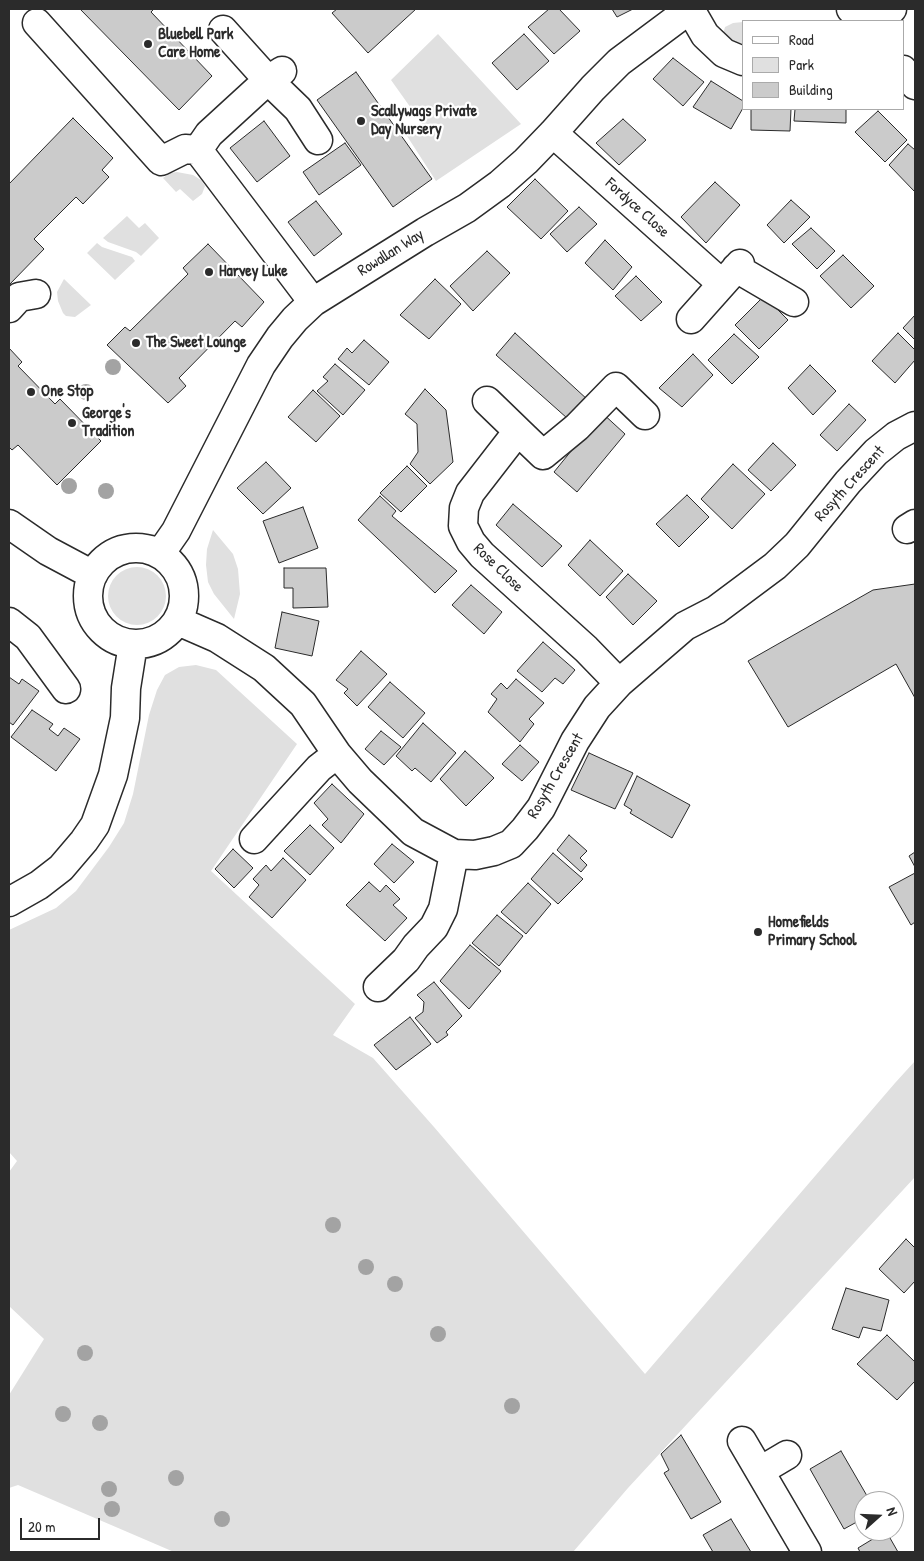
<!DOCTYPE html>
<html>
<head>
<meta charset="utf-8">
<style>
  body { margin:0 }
  #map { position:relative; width:924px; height:1561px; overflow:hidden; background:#fff; font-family:"Patrick Hand",sans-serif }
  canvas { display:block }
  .frame { position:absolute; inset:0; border:10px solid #2b2b2b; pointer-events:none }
  .legend { position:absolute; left:742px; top:20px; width:162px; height:90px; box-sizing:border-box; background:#fff; border:1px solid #aaa; margin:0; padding:6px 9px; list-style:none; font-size:15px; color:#2b2b2b }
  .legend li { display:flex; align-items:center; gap:10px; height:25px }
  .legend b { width:25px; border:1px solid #aaa }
  .north { position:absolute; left:854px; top:1491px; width:50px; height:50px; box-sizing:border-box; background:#fff; border:1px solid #aaa; border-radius:50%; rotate:70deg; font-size:14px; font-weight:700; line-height:20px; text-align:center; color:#2b2b2b }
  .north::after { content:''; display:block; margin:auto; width:18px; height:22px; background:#2b2b2b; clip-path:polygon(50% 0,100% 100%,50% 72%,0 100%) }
  .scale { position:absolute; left:20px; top:1518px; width:80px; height:22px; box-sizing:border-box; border:2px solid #2b2b2b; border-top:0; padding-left:6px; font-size:15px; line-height:18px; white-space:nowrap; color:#2b2b2b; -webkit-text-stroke:4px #fff; paint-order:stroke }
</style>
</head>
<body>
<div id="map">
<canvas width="924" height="1561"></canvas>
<div class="frame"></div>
<ul class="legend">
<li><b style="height:6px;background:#fff"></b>Road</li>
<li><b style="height:14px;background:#e0e0e0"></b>Park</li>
<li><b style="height:14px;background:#cbcbcb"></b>Building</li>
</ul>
<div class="north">N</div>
<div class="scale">20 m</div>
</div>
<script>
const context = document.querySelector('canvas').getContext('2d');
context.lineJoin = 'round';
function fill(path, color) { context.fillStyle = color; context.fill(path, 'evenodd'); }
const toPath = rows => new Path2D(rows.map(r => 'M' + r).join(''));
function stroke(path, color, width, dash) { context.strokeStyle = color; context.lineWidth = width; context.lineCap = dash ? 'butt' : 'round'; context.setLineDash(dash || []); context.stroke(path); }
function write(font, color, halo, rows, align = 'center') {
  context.font = font + ' "Patrick Hand",sans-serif'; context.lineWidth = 4.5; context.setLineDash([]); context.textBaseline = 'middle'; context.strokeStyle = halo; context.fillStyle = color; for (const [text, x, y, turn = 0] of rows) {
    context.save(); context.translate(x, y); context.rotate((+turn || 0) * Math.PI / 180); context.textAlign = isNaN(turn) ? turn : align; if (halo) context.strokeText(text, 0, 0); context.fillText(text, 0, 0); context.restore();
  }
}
fill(toPath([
  [743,22,743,44,733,41,723,34,725,27,733,23],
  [438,34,521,124,436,181,407,136,423,125,391,80],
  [177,172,193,175,201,180,205,186,202,194,193,201,180,189,176,192,163,178,170,173],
  [127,216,139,228,145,223,159,238,141,256,136,252,108,242,103,238],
  [97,243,102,247,132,257,135,261,115,280,87,253],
  [64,279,91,305,75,317,66,316,63,313,58,301,57,292],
  [213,530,233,554,238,569,240,594,234,619,214,594,208,582,206,565,207,549],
  '108 596a29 29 0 1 1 58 0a29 29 0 1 1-58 0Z',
  [196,665,216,670,297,744,211,871,355,1004,333,1035,373,1058,434,1127,645,1374,895,1083,915,1061,915,1177,628,1488,573,1552,174,1552,18,1485,9,1488,9,1395,44,1339,9,1306,9,1172,17,1161,9,1152,9,930,56,908,76,891,109,847,124,823,133,794,149,715,157,690,165,675,179,667]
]), '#e0e0e0');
const building = toPath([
  [80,9,154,9,151,12,212,76,179,110,80,9],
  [337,9,416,9,368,53,332,13,337,9],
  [549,9,559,9,580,31,554,54,528,27,549,9],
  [612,9,633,9,617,17,612,9],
  [524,34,549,61,517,90,492,63,524,34],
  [673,58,704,82,683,106,653,79,673,58],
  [356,72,432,179,393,207,317,100,356,72],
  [711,81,743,101,743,108,731,129,693,107,711,81],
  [751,109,791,109,790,131,751,130,751,109],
  [795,109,846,109,846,123,794,121,795,109],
  [878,111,907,140,885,162,855,132,878,111],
  [73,118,113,158,102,170,109,177,83,204,76,197,34,239,44,249,9,285,9,184,73,118],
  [623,119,646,140,619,165,596,143,623,119],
  [264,121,290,156,257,182,230,148,264,121],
  [345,143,361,165,319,195,303,172,345,143],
  [908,144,915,150,915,192,889,165,908,144],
  [535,179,568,211,541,239,507,207,535,179],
  [715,182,740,205,706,243,681,217,715,182],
  [791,200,810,217,784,243,767,225,791,200],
  [316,201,342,234,314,256,288,222,316,201],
  [579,207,597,224,567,252,550,234,579,207],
  [811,228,835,251,817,269,792,244,811,228],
  [605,240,632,267,613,290,585,263,605,240],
  [208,244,264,302,242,327,235,321,179,378,186,386,168,403,107,345,125,327,130,331,188,274,183,268,208,244],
  [487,251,510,273,473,311,450,286,487,251],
  [843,255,874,286,851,308,820,276,843,255],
  [636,276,662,302,641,321,615,296,636,276],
  [435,279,461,304,429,339,400,315,435,279],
  [764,296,788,320,759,349,735,325,764,296],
  [915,315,915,340,903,328,915,315],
  [515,333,625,434,577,492,554,472,585,434,496,355,515,333],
  [898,333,915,350,915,360,895,383,872,361,898,333],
  [734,334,759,357,732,384,708,360,734,334],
  [364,340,389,362,369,385,338,359,347,348,352,353,364,340],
  [9,348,22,362,18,366,55,404,60,399,101,441,57,485,18,445,12,450,9,447,9,348],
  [693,354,713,375,682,407,659,388,693,354],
  [335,364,365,390,343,415,317,391,328,381,323,377,335,364],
  [810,365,836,391,813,415,788,388,810,365],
  [425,389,446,410,453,462,430,484,410,464,418,452,417,424,405,414,425,389],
  [313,390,340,416,316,442,288,417,313,390],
  [849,404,866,420,837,451,820,435,849,404],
  [773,443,796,465,771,491,748,470,773,443],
  [266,462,291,488,263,514,237,488,266,462],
  [733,464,765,494,732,529,701,499,733,464],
  [407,466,427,486,401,512,380,493,407,466],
  [687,495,709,517,679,547,656,524,687,495],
  [380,496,396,511,392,516,457,571,435,593,358,520,380,496],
  [513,504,562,546,542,567,496,525,513,504],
  [303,507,318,548,279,563,263,521,303,507],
  [590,540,623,571,600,596,568,565,590,540],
  [284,568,326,568,328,607,293,608,293,588,284,588,284,568],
  [628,574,657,601,633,625,606,597,628,574],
  [915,584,915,698,896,664,788,727,748,661,873,590,915,584],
  [471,585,502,612,484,634,452,605,471,585],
  [282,612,319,621,312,656,275,648,282,612],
  [543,642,575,670,563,684,555,678,542,692,517,671,543,642],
  [361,651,387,674,357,706,344,693,348,689,336,680,361,651],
  [9,677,19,684,22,679,39,691,13,725,9,722,9,677],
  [516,679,544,703,529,719,534,724,520,742,488,712,497,699,491,694,501,683,507,689,516,679],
  [390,682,425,713,403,738,368,707,390,682],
  [32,710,53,724,49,729,58,736,64,728,80,739,56,771,11,737,32,710],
  [423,723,456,753,431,782,415,768,412,771,396,756,423,723],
  [381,731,401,747,384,765,365,749,381,731],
  [520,745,539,762,522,781,502,764,520,745],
  [465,751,494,778,466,806,440,779,465,751],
  [589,753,633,773,615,809,571,790,589,753],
  [637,776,690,805,672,838,630,813,632,810,624,805,637,776],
  [332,784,364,814,341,843,322,825,328,819,314,803,332,784],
  [310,825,334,848,310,875,284,851,310,825],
  [569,835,587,851,580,858,587,865,581,872,557,850,569,835],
  [392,844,414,862,394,883,374,864,392,844],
  [233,849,253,868,234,888,215,869,233,849],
  [915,852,915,867,909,856,915,852],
  [553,853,583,879,558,904,531,879,553,853],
  [283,858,306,880,272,918,249,897,259,885,253,879,266,865,271,871,283,858],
  [915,873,915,922,911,925,889,887,915,873],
  [369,882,380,892,386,885,400,899,393,905,407,918,385,941,346,905,369,882],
  [528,883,551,904,526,934,501,912,528,883],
  [497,915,523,936,499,966,472,943,497,915],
  [470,945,501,971,469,1009,440,981,470,945],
  [434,982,462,1016,446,1032,448,1035,437,1043,415,1018,423,1012,424,1002,417,995,434,982],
  [410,1017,431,1044,396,1070,374,1045,410,1017],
  [906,1239,915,1248,915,1281,904,1293,879,1269,906,1239],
  [846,1288,889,1300,881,1331,863,1327,859,1338,832,1329,846,1288],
  [887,1335,915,1362,915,1381,897,1400,857,1364,887,1335],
  [681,1435,721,1502,691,1519,664,1473,669,1470,661,1454,681,1435],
  [841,1451,870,1501,864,1501,864,1518,844,1529,810,1469,841,1451],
  [731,1519,751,1552,713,1552,703,1535,731,1519],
  [886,1531,898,1552,860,1552,858,1548,886,1531]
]);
fill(building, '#cbcbcb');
stroke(building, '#2b2b2b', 1);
const minor = toPath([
  [690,9,705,35,724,53,743,61],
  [851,9,863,21],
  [879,21,892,9],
  [37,23,161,161,185,149,198,150,313,302],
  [903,70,915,85],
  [282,71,268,80,298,109,318,140],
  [553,133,721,283],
  [198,150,209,134,268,80,223,30],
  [736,268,794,302],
  [9,308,19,297,36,294],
  [691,319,740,264],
  [487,401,518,431,470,493,464,508,463,526,471,542,482,555,586,649,619,683],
  [518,431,543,455,577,427,616,387,645,415],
  [9,524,48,551,93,575],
  [907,529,915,524],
  '88 596a48 48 0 1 1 96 0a48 48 0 1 1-96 0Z',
  [160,554,176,531,261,365,280,337,295,319,313,302,425,232,467,208,500,184,526,161,553,133,593,88,619,62,690,9],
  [178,621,217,638,264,668,303,704,337,754,360,781,413,832,454,854,475,855,494,851,511,844,525,829,541,808,575,741,597,707,619,683,685,626,716,610,775,566,797,545,848,482,876,452,896,436,915,426],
  [9,622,28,637,66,689],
  [254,839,319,768,337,754],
  [9,902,39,885,61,868,84,841,95,825,113,775,125,718,126,688,133,644],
  [378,987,406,960,416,946,434,927,443,909,454,854],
  [742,1441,807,1552],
  [760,1471,787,1455]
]);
stroke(minor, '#2b2b2b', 31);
stroke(minor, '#fff', 28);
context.fillStyle = '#a3a3a3';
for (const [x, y] of [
  [113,367],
  [86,392],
  [69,486],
  [106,491],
  [333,1225],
  [366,1267],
  [395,1284],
  [438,1334],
  [85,1353],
  [512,1406],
  [63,1414],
  [100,1423],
  [176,1478],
  [109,1489],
  [112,1509],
  [222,1519]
]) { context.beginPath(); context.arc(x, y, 8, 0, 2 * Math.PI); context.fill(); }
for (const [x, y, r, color] of [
  [148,44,5,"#2b2b2b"],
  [361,121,5,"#2b2b2b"],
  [209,272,5,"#2b2b2b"],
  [136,343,5,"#2b2b2b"],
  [31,392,5,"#2b2b2b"],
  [72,423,5,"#2b2b2b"],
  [758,932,5,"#2b2b2b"]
]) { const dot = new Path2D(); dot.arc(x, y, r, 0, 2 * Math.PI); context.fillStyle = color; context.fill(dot); stroke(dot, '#fff', 2); }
write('bold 16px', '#2b2b2b', '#fff', [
  ["Bluebell Park",158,35],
  ["Care Home",158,53],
  ["Scallywags Private",371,112],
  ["Day Nursery",371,130],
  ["Harvey Luke",219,272],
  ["The Sweet Lounge",146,343],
  ["One Stop",41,392],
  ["George's",82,414],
  ["Tradition",82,432],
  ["Homefields",768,923],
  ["Primary School",768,941]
], 'left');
write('16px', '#2b2b2b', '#fff', [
  ["Fordyce Close",637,208,42],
  ["Rowallan Way",391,253,-32],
  ["Rosyth Crescent",850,484,-48],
  ["Rose Close",498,568,44],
  ["Rosyth Crescent",556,776,-60]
]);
</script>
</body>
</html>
